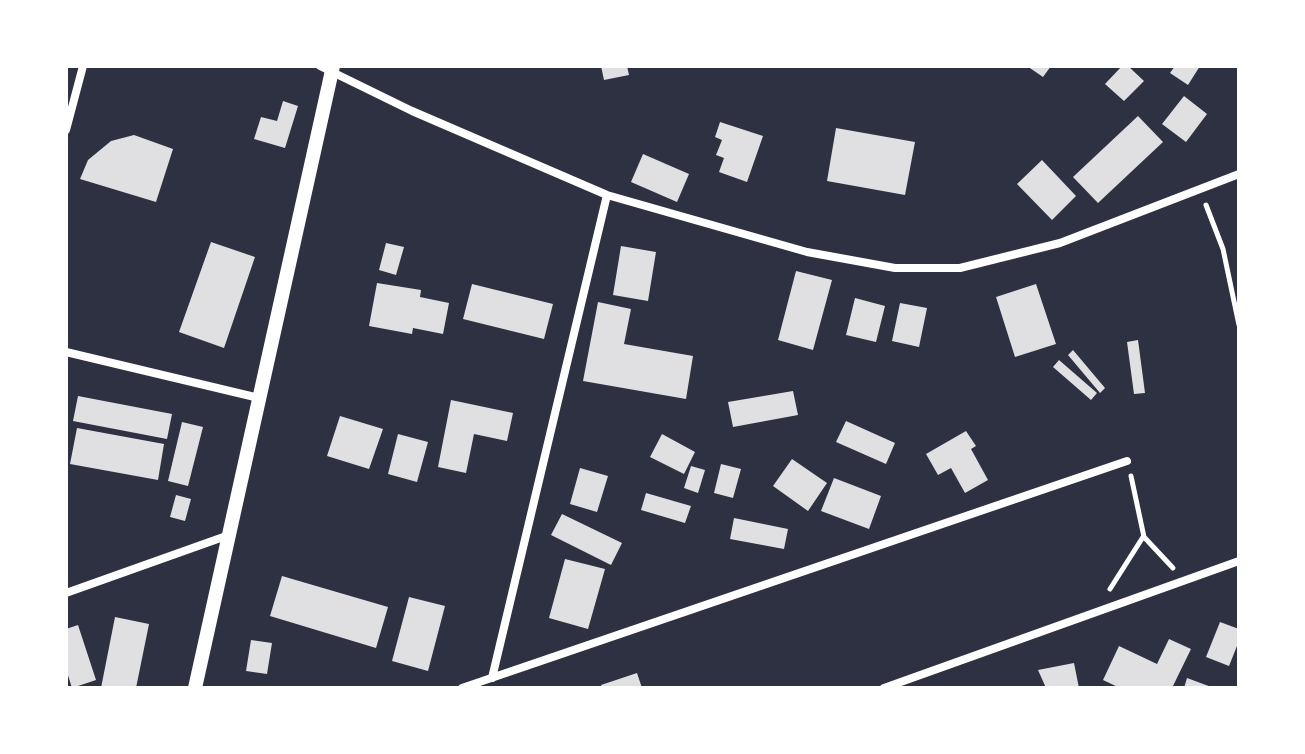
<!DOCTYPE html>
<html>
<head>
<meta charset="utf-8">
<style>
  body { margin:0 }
  #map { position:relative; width:1305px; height:754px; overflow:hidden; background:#2d3142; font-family:Rubik,sans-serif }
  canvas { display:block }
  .frame { position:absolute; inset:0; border:68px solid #fff; pointer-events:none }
</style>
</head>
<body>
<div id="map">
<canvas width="1305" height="754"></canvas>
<div class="frame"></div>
</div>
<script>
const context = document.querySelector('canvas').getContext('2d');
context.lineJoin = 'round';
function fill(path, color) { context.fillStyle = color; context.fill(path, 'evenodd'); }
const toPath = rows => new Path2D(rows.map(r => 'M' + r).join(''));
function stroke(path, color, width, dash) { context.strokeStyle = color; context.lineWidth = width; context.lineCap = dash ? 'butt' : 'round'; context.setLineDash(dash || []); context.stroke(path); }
fill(toPath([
  [601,66,627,66,629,75,604,80],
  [1027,66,1051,66,1043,77],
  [1122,66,1128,66,1144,81,1124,101,1105,84],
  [1175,66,1200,66,1188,85,1170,73],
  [1184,96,1207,114,1186,142,1162,124],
  [283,101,298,106,285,148,254,139,261,117,277,121],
  [1138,116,1163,142,1098,203,1073,177],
  [720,122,763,136,747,182,719,172,724,158,716,155,722,140,715,137],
  [836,128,915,142,905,195,827,181],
  [134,135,173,149,156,202,80,179,88,160,111,141],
  [643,154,689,174,677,202,631,182],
  [1042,160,1076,196,1052,220,1017,184],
  [211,242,255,257,224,348,179,332],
  [386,243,404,247,396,275,379,270],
  [621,246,656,252,648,301,613,295],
  [796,271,832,280,813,350,778,340],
  [377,283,421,290,420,297,449,303,443,334,413,328,412,334,369,326],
  [472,284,553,304,544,339,463,319],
  [1036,284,1056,344,1015,357,996,297],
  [855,298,885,306,876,342,846,335],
  [598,302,631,309,624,344,693,356,686,399,583,381],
  [900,303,927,308,919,347,892,341],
  [1138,340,1145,393,1134,394,1127,342],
  [1073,350,1105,388,1100,393,1068,355],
  [1059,360,1097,393,1091,400,1053,367],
  [793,391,798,415,733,427,728,402],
  [78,396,172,414,167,439,73,421],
  [451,400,513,413,507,441,474,434,466,473,438,467],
  [340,416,383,429,369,469,327,456],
  [846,421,895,443,886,464,836,442],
  [182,422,203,427,188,486,168,481],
  [77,428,164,444,158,480,70,464],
  [966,431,976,446,971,449,988,480,965,493,951,468,938,475,926,454],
  [398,434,428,442,417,482,388,474],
  [662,434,695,452,684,474,650,457],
  [792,459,827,483,808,511,773,486],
  [721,464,741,469,733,498,714,493],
  [691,466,705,470,698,493,684,488],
  [580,468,608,476,597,512,570,504],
  [834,478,881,496,869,529,821,511],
  [646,493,691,506,685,523,641,510],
  [176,495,191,499,185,521,170,517],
  [562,514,622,543,611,565,551,535],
  [734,518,788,529,784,549,730,539],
  [565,559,605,569,588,629,549,618],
  [282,576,388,607,376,648,270,616],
  [409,597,445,606,428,671,392,661],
  [115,617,149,624,136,688,101,688],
  [1220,622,1239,629,1239,641,1229,666,1206,657],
  [78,625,96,680,72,688,66,669,66,629],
  [1169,639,1191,649,1172,688,1120,688,1103,680,1119,646,1157,664],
  [251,640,272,643,267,674,246,671],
  [1074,663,1079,688,1046,688,1038,670],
  [637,673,642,688,602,688,601,685],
  [1187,678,1214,688,1184,688]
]), '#e0e0e3');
stroke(toPath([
  [1206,205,1223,249,1239,325],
  [1131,476,1144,537,1173,568],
  [1110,589,1143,537]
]), '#fff', 5);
stroke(toPath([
  [320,66,412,111,607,195,807,252,895,268,960,268,1060,243,1239,174],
  [66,130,83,66],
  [66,352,259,398],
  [66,593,229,535],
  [492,678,607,195],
  [462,688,1127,461],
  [884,688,1239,561]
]), '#fff', 8);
stroke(toPath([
  [195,688,333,66]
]), '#fff', 14);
</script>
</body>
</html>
